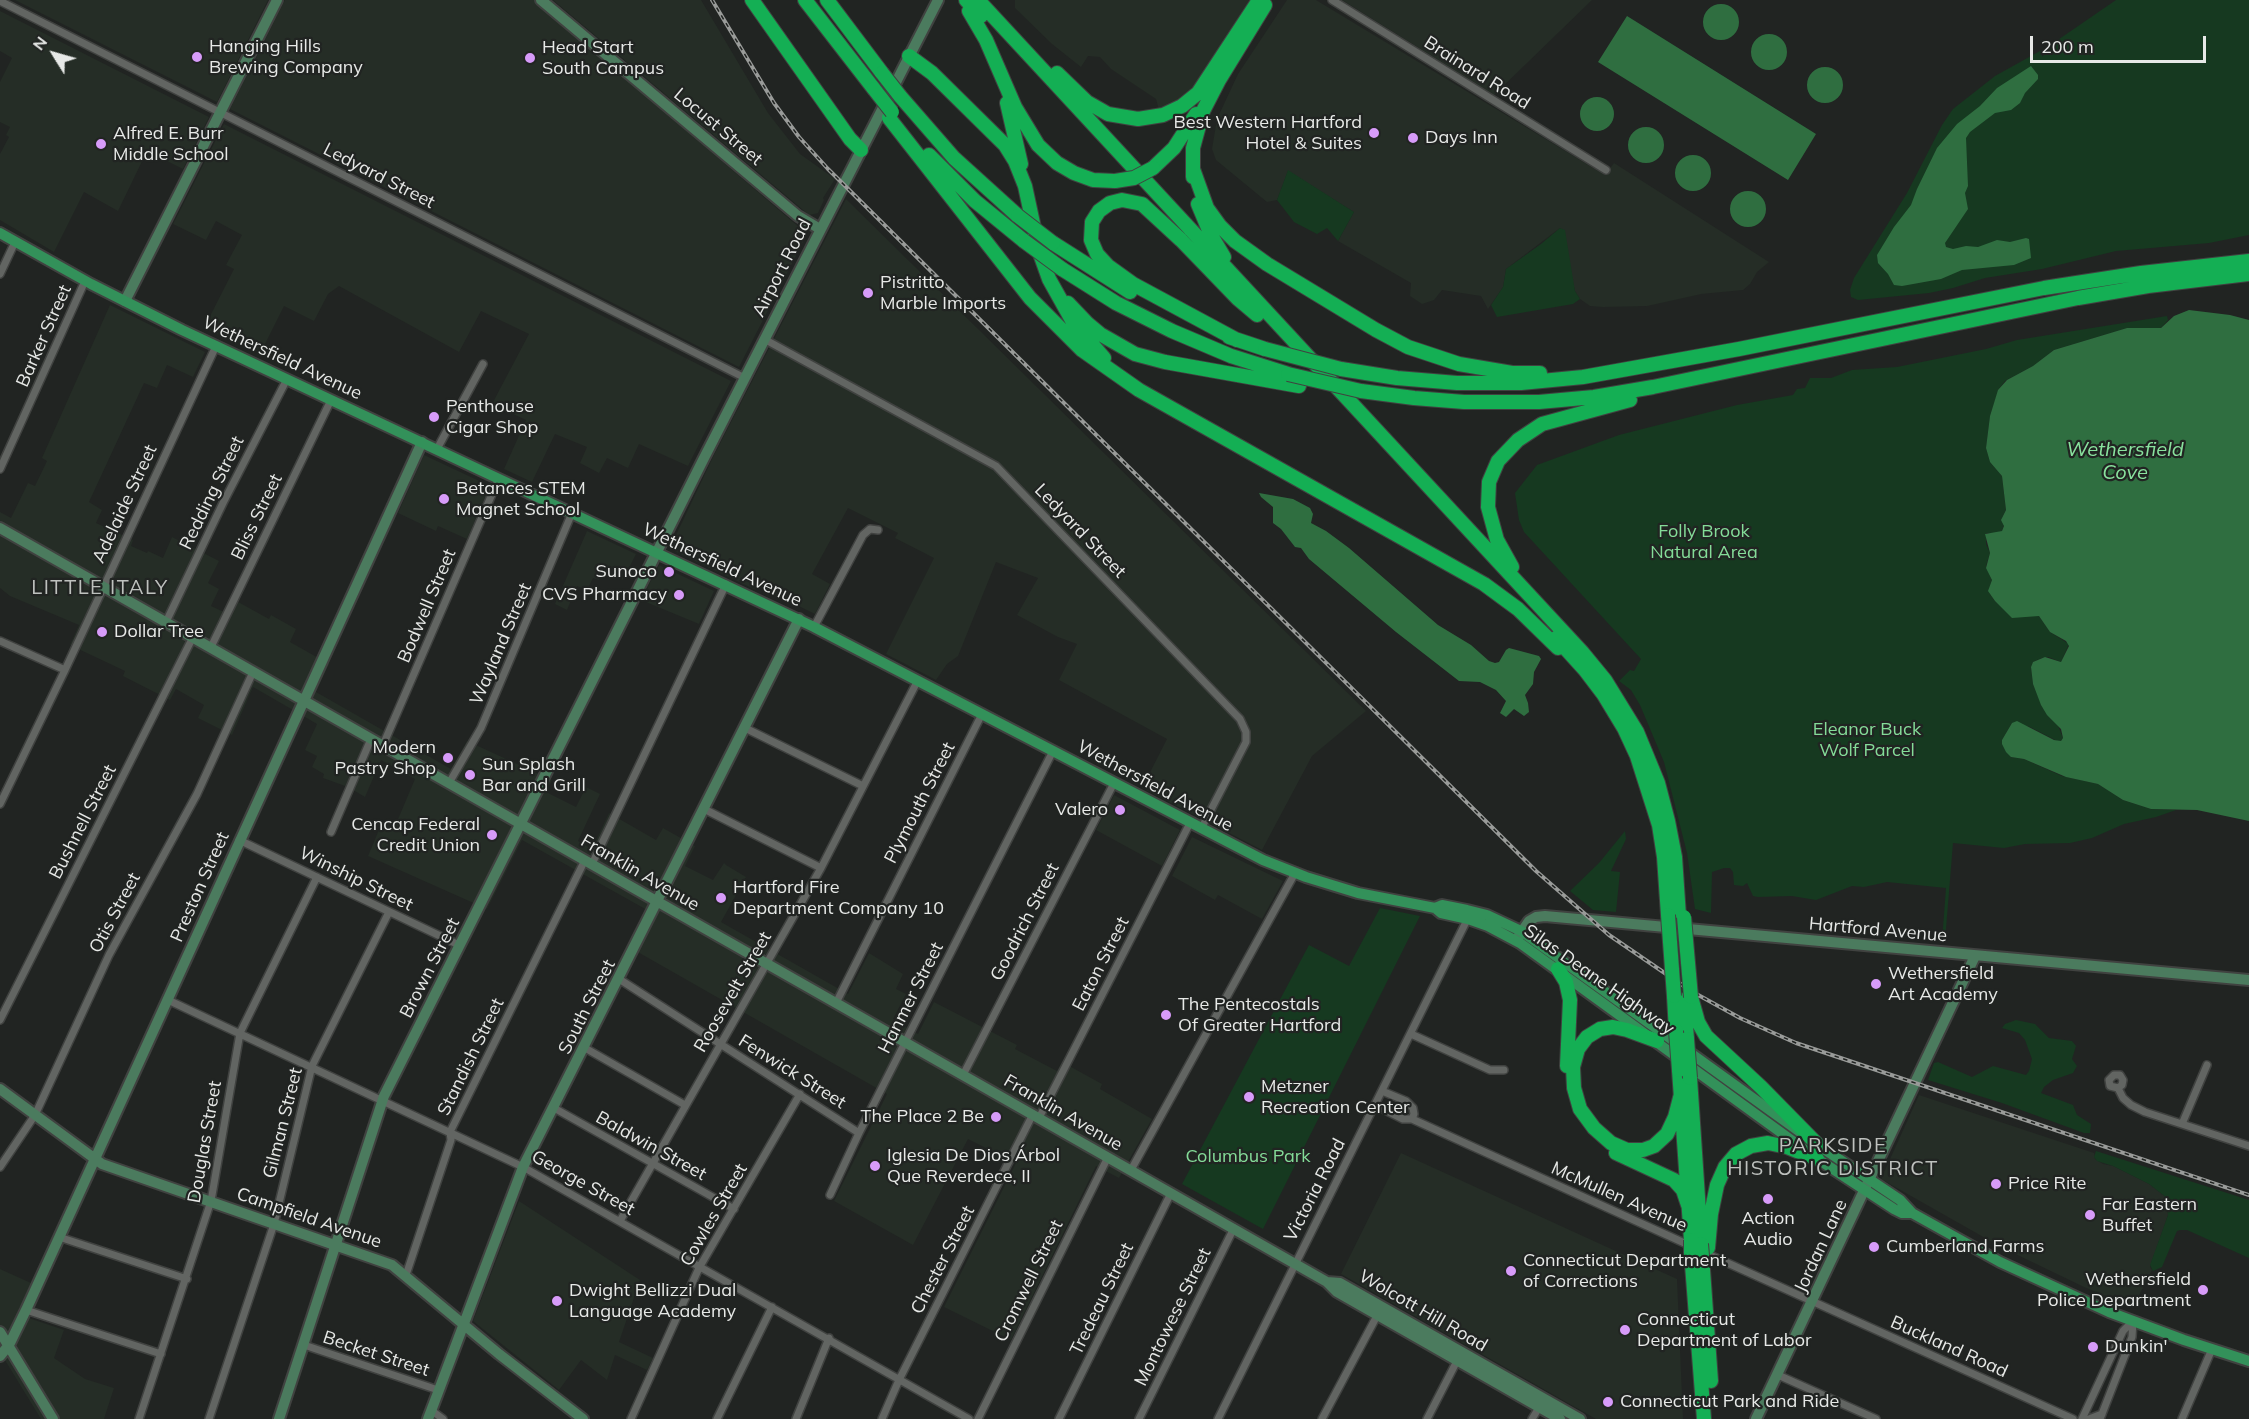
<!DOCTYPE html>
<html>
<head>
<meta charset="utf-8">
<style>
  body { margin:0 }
  #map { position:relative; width:2249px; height:1419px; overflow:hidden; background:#212422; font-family:Mulish,sans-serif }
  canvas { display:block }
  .north { position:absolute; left:24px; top:24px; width:60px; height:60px; -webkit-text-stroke:4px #212422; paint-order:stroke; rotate:307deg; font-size:16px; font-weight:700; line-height:24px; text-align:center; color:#e7e9e7 }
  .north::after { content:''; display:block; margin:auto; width:21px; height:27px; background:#e7e9e7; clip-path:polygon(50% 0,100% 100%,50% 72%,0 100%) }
  .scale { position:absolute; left:2030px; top:36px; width:176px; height:27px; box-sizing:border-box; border:3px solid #e7e9e7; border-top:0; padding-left:8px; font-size:18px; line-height:21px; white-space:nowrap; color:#e7e9e7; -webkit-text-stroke:4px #212422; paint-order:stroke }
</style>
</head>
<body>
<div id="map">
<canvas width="2249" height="1419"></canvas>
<div class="north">N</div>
<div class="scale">200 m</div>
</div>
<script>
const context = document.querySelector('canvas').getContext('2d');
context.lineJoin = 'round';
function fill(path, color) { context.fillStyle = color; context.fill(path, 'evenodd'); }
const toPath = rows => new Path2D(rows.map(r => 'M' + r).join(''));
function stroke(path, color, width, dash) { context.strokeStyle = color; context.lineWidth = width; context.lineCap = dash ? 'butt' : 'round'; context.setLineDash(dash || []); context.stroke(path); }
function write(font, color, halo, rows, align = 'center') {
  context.font = font + ' Mulish,sans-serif'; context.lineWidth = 4.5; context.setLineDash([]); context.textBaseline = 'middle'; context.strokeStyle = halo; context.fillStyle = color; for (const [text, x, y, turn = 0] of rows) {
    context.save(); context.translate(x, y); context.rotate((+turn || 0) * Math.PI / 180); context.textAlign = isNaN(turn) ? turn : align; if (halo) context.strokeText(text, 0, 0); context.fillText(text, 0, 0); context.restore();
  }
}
fill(toPath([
  [15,0,268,0,217,102],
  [285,0,534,0,807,234,739,367,230,109],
  [553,0,701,0,768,113,800,154,835,179,823,198,824,200,818,213,809,215],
  [1015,0,1250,0,1194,89,1179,101,1159,110,1156,99,1111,69,1100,57,1088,56,1081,67,1052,44,1015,8],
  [1287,0,1316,0,1605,175,1614,163,1769,262,1757,272,1750,284,1743,290,1701,294,1647,306,1603,307,1590,306,1580,299,1575,291,1560,228,1506,269,1503,287,1488,309,1481,296,1442,290,1434,300,1422,304,1410,296,1411,283,1338,241,1354,212,1288,171,1277,200,1267,202,1216,160,1212,149,1217,119,1238,74],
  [1342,0,1592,0,1494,95],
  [0,11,209,117,183,169,147,151,118,211,84,192,54,252,0,220,0,154,9,137,6,135,10,127,0,122,0,82,12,58,0,51],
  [224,124,731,381,688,466,639,444,628,468,607,458,599,473,580,463,587,447,555,434,532,482,504,469,526,420,492,404,529,334,481,311,459,352,339,286,328,294,314,321,284,306,260,354,204,328,234,269,226,265,242,235,216,221,206,240,173,224],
  [846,199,1366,711,1312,756,1262,850,1142,788,1167,739,1059,680,1077,644,1058,637,1017,615,1038,578,996,562,958,656,947,664,936,680,886,654,934,558,895,538,898,533,848,508,812,574,830,584,815,614,758,586,756,590,672,550,676,535,713,457],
  [110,305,205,352,193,377,167,365,157,388,144,383,89,502,102,510,96,523,133,540,131,546,147,553,148,551,163,558,172,537,219,561,208,583,219,589,211,606,224,612,231,598,269,619,271,615,296,629,290,642,329,664,316,692,451,769,467,741,552,780,546,792,576,807,586,787,600,794,578,841,592,849,609,813,656,840,663,828,695,846,685,866,713,880,724,863,726,865,746,877,721,922,848,994,869,953,903,974,896,989,906,994,893,1019,918,1034,934,1002,1017,1045,1015,1049,1057,1071,1062,1062,1102,1084,1100,1089,1152,1119,1119,1178,1096,1166,1011,1340,944,1307,1016,1163,968,1139,913,1245,834,1201,887,1094,629,947,647,910,522,840,487,909,368,856,381,825,393,831,415,779,381,760,365,797,348,787,323,778,324,774,312,767,317,756,305,750,317,724,293,710,253,687,232,735,198,718,204,705,176,689,170,700,123,676,125,671,70,645,79,625,10,596,0,588,0,512,11,518,28,483,35,486,47,461,42,458],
  [424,455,490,486,467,539,438,526,436,531,398,513],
  [587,531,636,554,623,580,603,571,599,580,593,578,587,590,577,586,567,610,555,604],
  [659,565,714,591,699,624,641,600],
  [1114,795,1180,830,1162,866,1096,830],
  [1192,837,1283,881,1262,919,1218,895,1215,900,1172,876],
  [1919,1095,2094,1153,2095,1159,2103,1164,2113,1166,2149,1184,2167,1198,2168,1215,2150,1267,2152,1270,2133,1307,2084,1287,2001,1247,1881,1179],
  [1401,1153,1677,1279,1683,1419,1596,1419,1341,1274],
  [519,1201,640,1280,619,1342,653,1358,647,1370,615,1355,607,1380,581,1360,559,1390,473,1321],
  [0,1269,31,1283,17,1314,64,1330,54,1358,85,1379,114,1388,104,1419,41,1419,0,1352]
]), '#252d26');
fill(toPath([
  [2116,0,2249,0,2249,235,2209,243,2116,251,2042,269,1985,278,1953,288,1929,293,1858,300,1851,297,1850,290,1854,278,1907,193,1942,125,1953,109,1995,76,2049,46],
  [1288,170,1354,212,1338,241,1327,228,1317,234,1294,222,1277,200],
  [1560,228,1565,230,1575,291,1580,299,1573,304,1497,317,1491,305,1503,287,1506,269,1541,244],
  [2167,316,2168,320,2161,328,2127,328,2054,350,2033,366,2005,381,1999,389,1990,416,1986,448,1990,462,2002,476,2006,510,2002,518,2004,525,2002,531,1996,533,1986,533,1986,544,1990,553,1986,566,1992,580,1989,589,1990,594,1995,601,2007,612,2039,616,2050,632,2069,644,2061,662,2048,657,2042,658,2033,662,2031,667,2033,684,2043,708,2057,723,2063,738,2061,741,2057,741,2030,727,2012,723,2002,740,2011,757,2024,759,2062,776,2098,784,2123,800,2151,809,2176,810,2156,817,2124,824,2092,838,2070,843,2025,844,2004,848,1953,843,1945,941,1942,941,1946,888,1887,882,1864,887,1852,886,1816,900,1792,896,1758,897,1753,896,1747,883,1743,886,1734,885,1733,872,1730,868,1724,868,1712,872,1711,913,1695,909,1687,853,1664,762,1640,705,1631,690,1619,681,1630,670,1634,671,1641,659,1524,532,1519,520,1515,493,1537,465,1619,435,1737,405,1793,395,1797,389,1805,388,1810,378,1831,378,1852,370,1897,367,1986,349,2017,340],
  [1625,831,1626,839,1611,871,1620,872,1616,912,1593,910,1570,891,1599,863],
  [1380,908,1420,916,1263,1229,1182,1184,1309,945,1349,966],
  [2016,1020,2035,1024,2049,1038,2072,1041,2076,1046,2072,1059,2077,1066,2073,1073,2053,1080,2044,1087,2041,1093,2073,1105,2077,1115,2091,1124,2090,1133,2084,1133,2002,1103,1928,1080,1934,1063,1938,1062,1972,1077,1993,1066,2026,1075,2029,1071,2032,1059,2025,1040,2019,1033,2002,1028,2005,1024],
  [2096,1151,2249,1200,2249,1258,2187,1230,2180,1230,2177,1231,2162,1267,2153,1271,2150,1265,2168,1215,2167,1198,2149,1184,2113,1166,2097,1161,2094,1157]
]), '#163920');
fill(toPath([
  '1703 22a18 18 0 1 1 36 0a18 18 0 1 1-36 0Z',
  [1627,16,1816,134,1788,180,1598,62],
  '1751 52a18 18 0 1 1 36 0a18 18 0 1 1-36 0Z',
  [2031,66,2038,75,2038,79,2025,93,2020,103,2011,110,1995,113,1970,132,1966,138,1968,186,1965,193,1968,209,1945,243,1946,247,1953,249,1966,246,1978,247,1997,240,2010,242,2026,238,2029,239,2031,258,2014,265,1962,270,1941,279,1902,286,1894,285,1888,274,1878,263,1877,255,1894,227,1911,205,1917,189,1937,148,1957,124,1980,106,1997,88],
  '1807 85a18 18 0 1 1 36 0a18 18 0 1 1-36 0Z',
  '1580 114a17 17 0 1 1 34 0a17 17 0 1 1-34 0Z',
  '1628 145a18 18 0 1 1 36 0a18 18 0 1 1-36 0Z',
  '1675 173a18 18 0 1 1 36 0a18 18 0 1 1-36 0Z',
  '1730 209a18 18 0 1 1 36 0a18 18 0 1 1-36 0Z',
  [2189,310,2230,315,2249,320,2249,821,2197,810,2151,809,2123,800,2098,784,2066,777,2024,759,2011,757,2006,752,2002,744,2002,740,2012,723,2017,721,2054,740,2061,741,2063,738,2061,729,2047,715,2041,705,2033,684,2031,667,2033,662,2045,657,2061,662,2069,646,2066,641,2050,632,2039,616,2012,618,1995,601,1988,591,1992,580,1986,568,1990,553,1985,534,2002,531,2004,526,2001,520,2006,510,2002,476,1990,462,1986,448,1990,416,1998,390,2007,380,2033,366,2054,350,2127,328,2161,328,2174,316],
  [1259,493,1293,499,1310,508,1313,514,1311,523,1326,531,1349,548,1438,625,1471,645,1489,661,1495,663,1499,662,1506,650,1509,648,1539,656,1541,659,1534,672,1533,684,1525,695,1528,703,1529,712,1524,716,1514,709,1506,717,1500,713,1506,701,1496,690,1480,682,1459,681,1396,632,1309,559,1301,548,1295,547,1281,529,1273,523,1273,507,1261,497]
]), '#2f6e40');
const street = toPath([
  [1332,0,1606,170],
  [0,1,745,378],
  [0,274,15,242],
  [764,339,996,466,1240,719,1246,732,1246,742,1201,829],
  [437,449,483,364],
  [0,469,85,281],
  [166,622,223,503,287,379],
  [814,627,863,535,870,529,878,530],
  [0,641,65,670],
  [211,647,331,400],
  [745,728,863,786],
  [383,745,499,478],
  [449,783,481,728,572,513],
  [0,804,65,670,216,346],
  [704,809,821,868],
  [331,832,371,739],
  [239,840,459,945],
  [592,864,726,584],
  [619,979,859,1133],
  [168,1000,523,1167,969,1419],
  [836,1003,982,714],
  [0,1020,193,637],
  [1411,1034,1490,1070,1504,1070],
  [585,1048,685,1105],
  [963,1075,1114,783],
  [2118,1088,2122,1085,2123,1080,2120,1075,2114,1075,2109,1080,2110,1086,2118,1088,2123,1098,2131,1105,2145,1112,2249,1146],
  [1382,1091,1406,1101,1413,1108,1414,1114,1412,1119],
  [1375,1105,1403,1119,1412,1119,1691,1246],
  [554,1108,734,1209],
  [1039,1118,1190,823],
  [2182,1124,2207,1065],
  [0,1167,35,1115,109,955,197,794,253,672],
  [1131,1170,1295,873],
  [830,1195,859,1133,1053,751],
  [620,1221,821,868,918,680],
  [59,1237,187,1279],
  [1701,1251,2073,1419],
  [406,1275,451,1140,450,1132,585,860],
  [26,1310,161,1354],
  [304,1345,438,1390],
  [1778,1375,1876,1419],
  [431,1410,443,1419],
  [139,1419,211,1201,240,1033,317,877],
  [209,1419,274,1224,312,1066,389,912],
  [631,1419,699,1268,800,1094],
  [717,1419,772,1307],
  [796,1419,829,1338],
  [882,1419,899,1380,1033,1114],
  [978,1419,1108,1157],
  [1059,1419,1171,1193],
  [1139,1419,1234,1228],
  [1218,1419,1469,916],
  [1322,1419,1379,1312],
  [1427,1419,1459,1357],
  [1532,1419,1540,1406],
  [2082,1419,2123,1331,2133,1321],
  [2089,1419,2102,1414],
  [2100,1419,2132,1337,2133,1321],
  [2182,1419,2212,1349]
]);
const secondary = toPath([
  [541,0,798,216,820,229],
  [125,301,277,0],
  [0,528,1327,1282,1337,1292,1560,1419],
  [1518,937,1529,921,1536,917,1545,916,2249,980],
  [0,1089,102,1164,392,1265,499,1354,583,1419],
  [1327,1282,1340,1283,1580,1419],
  [0,1332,53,1419],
  [0,1356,9,1345,26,1310,422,442],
  [279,1419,384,1096,703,460,938,0],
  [428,1419,523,1167,799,619],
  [1756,1419,1975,956]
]);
const primary = toPath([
  [0,233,91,284,182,330,814,627,1263,860,1306,877,1358,893,1435,908,1442,905,1467,910,1487,915,1521,931,1800,1132],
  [1435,908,1441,913,1468,919,1488,926,1520,943,1816,1158,1894,1209,1902,1213,1912,1213],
  [1812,1141,1900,1200,1912,1213,2000,1262,2109,1312,2184,1340,2249,1361]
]);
const highway = toPath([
  [752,0,850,139,861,150],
  [805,0,874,89],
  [827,0,882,73],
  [966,0,981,16],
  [978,0,1582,652,1605,680,1637,732,1658,783,1668,821,1675,857,1679,916],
  [969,11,986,40,1015,107,1038,145,1057,163,1074,173,1093,180,1115,181],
  [909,56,932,73,1005,145,1015,161,1025,186,1039,251,1049,279,1073,322,1104,358],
  [1057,73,1087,102,1108,114,1138,119,1163,115,1182,106,1198,93,1259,0],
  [900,96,954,158,1018,216],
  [1007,103,1021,164],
  [889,118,1030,298,1082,350,1139,390,1484,584,1518,609,1558,648],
  [929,155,975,201,1024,241],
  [1153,168,1174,148,1196,114],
  [1193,169,1207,208,1220,226,1235,241,1267,264,1376,330,1408,347,1459,364,1512,373,1540,373],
  [1193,177,1193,148,1203,111,1219,80,1265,5],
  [1198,204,1211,235,1224,257],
  [1053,243,1130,292],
  [1062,269,1116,303,1172,331,1231,356,1288,374],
  [1068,303,1088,324,1100,334,1135,354,1165,362,1299,386],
  [1229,337,1265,349],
  [1237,340,1133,284,1108,266,1097,254,1091,240,1092,222,1099,211,1110,203,1122,200,1142,204,1181,240,1238,299,1257,315],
  [1341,369,1397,378,1457,383,1521,383,1583,377,1739,349,2044,288,2141,273,2249,261],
  [1361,391,1414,398,1464,402,1539,402,1594,397,1653,387,2078,298,2148,286,2249,274],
  [1512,567,1497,540,1488,507,1489,482,1498,461,1518,440,1542,424,1630,400],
  [1556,638,1585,670,1604,695,1624,728,1637,756,1659,825,1664,857,1668,915],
  [1558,969,1566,982,1570,1000,1567,1066],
  [1674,996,1676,1031],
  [1691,997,1698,1022,1706,1036,1761,1087,1817,1144],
  [1684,1000,1687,1039],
  [1657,1041,1627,1030,1613,1027,1600,1029,1587,1037,1578,1049,1573,1067,1574,1088,1580,1109,1594,1128,1611,1143,1627,1150,1643,1150,1654,1146,1667,1134,1675,1117,1681,1094],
  [1679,1070,1691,1240],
  [1690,1078,1701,1242],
  [1616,1153,1674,1180,1683,1190,1688,1205],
  [1708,1248,1711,1214,1717,1185,1725,1167,1736,1154,1751,1146,1768,1143,1787,1147,1817,1159],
  [1691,1252,1704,1419],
  [1702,1256,1711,1381]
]);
stroke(street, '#404240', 10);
stroke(secondary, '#404240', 14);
stroke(primary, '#404240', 14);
stroke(highway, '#404240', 16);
stroke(street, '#626562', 7);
stroke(secondary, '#4b7b5e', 10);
stroke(primary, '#33915a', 10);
stroke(highway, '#14af54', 14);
const rail = toPath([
  [712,0,774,103,799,137,828,169,1536,871,1609,935,1691,991,1740,1018,1796,1043,2249,1195]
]);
stroke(rail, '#999b99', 4);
stroke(rail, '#212422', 1.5, [4.5]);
const highwayBridge = toPath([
  [882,73,900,96],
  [874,89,892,112],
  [1115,181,1134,178,1153,168],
  [1018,216,1053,243],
  [1024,241,1062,269],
  [1265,349,1341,369],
  [1288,374,1361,391],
  [1668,915,1674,996],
  [1684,917,1691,997],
  [1676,1031,1679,1070],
  [1687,1039,1690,1078],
  [1691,1240,1691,1252],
  [1701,1244,1702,1256]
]);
stroke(highwayBridge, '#404240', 16, []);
stroke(highwayBridge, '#14af54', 14);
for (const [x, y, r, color] of [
  [197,57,6,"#d79bf9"],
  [530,58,6,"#d79bf9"],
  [1374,133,6,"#d79bf9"],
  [1413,138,6,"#d79bf9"],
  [101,144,6,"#d79bf9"],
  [868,293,6,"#d79bf9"],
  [434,417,6,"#d79bf9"],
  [444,499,6,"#d79bf9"],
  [669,572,6,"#d79bf9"],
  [679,595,6,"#d79bf9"],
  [102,632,6,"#d79bf9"],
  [448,758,6,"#d79bf9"],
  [470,775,6,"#d79bf9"],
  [1120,810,6,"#d79bf9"],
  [492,835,6,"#d79bf9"],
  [721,898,6,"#d79bf9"],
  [1876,984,6,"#d79bf9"],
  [1166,1015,6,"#d79bf9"],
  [1249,1097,6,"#d79bf9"],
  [996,1117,6,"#d79bf9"],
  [875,1166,6,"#d79bf9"],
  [1996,1184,6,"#d79bf9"],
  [1768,1199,6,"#d79bf9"],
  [2090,1215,6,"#d79bf9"],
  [1874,1247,6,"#d79bf9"],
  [1511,1271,6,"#d79bf9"],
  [2203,1290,6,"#d79bf9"],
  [557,1301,6,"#d79bf9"],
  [1625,1330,6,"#d79bf9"],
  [2093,1347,6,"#d79bf9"],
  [1608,1402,6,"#d79bf9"]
]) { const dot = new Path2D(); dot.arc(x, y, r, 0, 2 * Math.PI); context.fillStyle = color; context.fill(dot); stroke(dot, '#212422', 2); }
write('18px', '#e7e9e7', '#212422', [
  ["Hanging Hills",209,47],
  ["Brewing Company",209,68],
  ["Head Start",542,48],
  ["South Campus",542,69],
  ["Best Western Hartford",1362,123,"right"],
  ["Hotel & Suites",1362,144,"right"],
  ["Alfred E. Burr",113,134],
  ["Middle School",113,155],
  ["Days Inn",1425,138],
  ["Pistritto",880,283],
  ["Marble Imports",880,304],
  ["Penthouse",446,407],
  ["Cigar Shop",446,428],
  ["Betances STEM",456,489],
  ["Magnet School",456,510],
  ["Sunoco",657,572,"right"],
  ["CVS Pharmacy",667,595,"right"],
  ["Dollar Tree",114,632],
  ["Modern",436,748,"right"],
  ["Pastry Shop",436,769,"right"],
  ["Sun Splash",482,765],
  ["Bar and Grill",482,786],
  ["Valero",1108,810,"right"],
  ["Cencap Federal",480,825,"right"],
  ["Credit Union",480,846,"right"],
  ["Hartford Fire",733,888],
  ["Department Company 10",733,909],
  ["Wethersfield",1888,974],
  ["Art Academy",1888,995],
  ["The Pentecostals",1178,1005],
  ["Of Greater Hartford",1178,1026],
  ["Metzner",1261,1087],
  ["Recreation Center",1261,1108],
  ["The Place 2 Be",984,1117,"right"],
  ["Iglesia De Dios Árbol",887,1156],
  ["Que Reverdece, II",887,1177],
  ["Price Rite",2008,1184],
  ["Far Eastern",2102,1205],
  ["Buffet",2102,1226],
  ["Action",1768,1219,"center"],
  ["Audio",1768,1240,"center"],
  ["Cumberland Farms",1886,1247],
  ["Connecticut Department",1523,1261],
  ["of Corrections",1523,1282],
  ["Wethersfield",2191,1280,"right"],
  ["Police Department",2191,1301,"right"],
  ["Dwight Bellizzi Dual",569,1291],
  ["Language Academy",569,1312],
  ["Connecticut",1637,1320],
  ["Department of Labor",1637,1341],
  ["Dunkin'",2105,1347],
  ["Connecticut Park and Ride",1620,1402]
], 'left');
write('18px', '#e7e9e7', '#212422', [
  ["Brainard Road",1477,73,32],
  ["Locust Street",718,127,40],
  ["Ledyard Street",379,176,27],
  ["Airport Road",782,268,-63],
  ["Barker Street",44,336,-66],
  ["Wethersfield Avenue",282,358,25],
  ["Redding Street",212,493,-64],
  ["Adelaide Street",125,504,-65],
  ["Bliss Street",257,517,-64],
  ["Ledyard Street",1080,531,46],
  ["Wethersfield Avenue",722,565,25],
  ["Bodwell Street",427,606,-67],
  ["Wayland Street",501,644,-67],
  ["Wethersfield Avenue",1155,786,28],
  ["Plymouth Street",920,803,-63],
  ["Bushnell Street",83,822,-63],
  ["Franklin Avenue",640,873,30],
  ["Winship Street",356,879,26],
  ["Preston Street",200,887,-66],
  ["Otis Street",115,913,-62],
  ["Goodrich Street",1025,922,-63],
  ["Hartford Avenue",1878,930,5],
  ["Eaton Street",1101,964,-63],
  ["Brown Street",430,968,-63],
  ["Silas Deane Highway",1599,980,35],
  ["Roosevelt Street",733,992,-60],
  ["Hanmer Street",911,998,-63],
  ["South Street",587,1007,-63],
  ["Standish Street",471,1057,-64],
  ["Fenwick Street",792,1072,32],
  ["Franklin Avenue",1063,1113,30],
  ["Gilman Street",283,1123,-76],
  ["Douglas Street",205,1142,-80],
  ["Baldwin Street",651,1146,29],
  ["George Street",583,1183,29],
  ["Victoria Road",1315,1190,-63],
  ["McMullen Avenue",1619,1197,24],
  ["Cowles Street",714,1215,-60],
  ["Campfield Avenue",309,1218,19],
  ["Jordan Lane",1821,1246,-65],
  ["Chester Street",943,1260,-63],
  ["Cromwell Street",1029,1281,-64],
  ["Tredeau Street",1102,1299,-64],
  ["Wolcott Hill Road",1423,1311,30],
  ["Montowese Street",1173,1317,-64],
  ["Buckland Road",1949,1347,24],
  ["Becket Street",376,1354,18]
]);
write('18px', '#84dc98', '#212422', [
  ["Folly Brook",1704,532],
  ["Natural Area",1704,553],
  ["Eleanor Buck",1867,730],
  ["Wolf Parcel",1867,751],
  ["Columbus Park",1248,1157]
]);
write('italic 20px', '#89e29e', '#212422', [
  ["Wethersfield",2125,450],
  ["Cove",2125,473]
]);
context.letterSpacing = '1.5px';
write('20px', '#bec1be', '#212422', [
  ["LITTLE ITALY",100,588],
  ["PARKSIDE",1833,1146],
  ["HISTORIC DISTRICT",1833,1169]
]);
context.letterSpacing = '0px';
</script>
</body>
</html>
